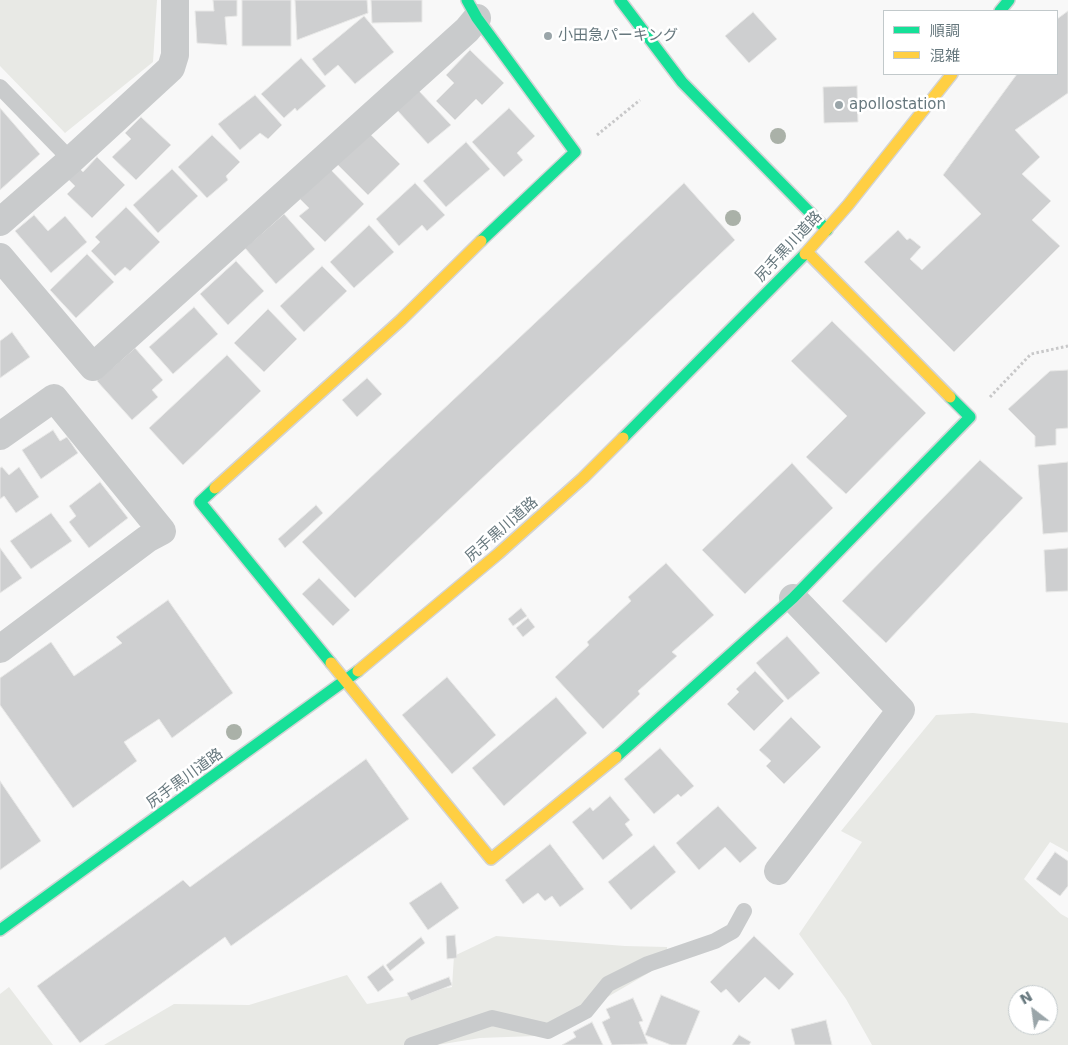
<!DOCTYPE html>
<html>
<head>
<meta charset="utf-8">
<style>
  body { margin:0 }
  #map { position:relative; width:1068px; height:1045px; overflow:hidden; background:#f8f8f8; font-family:"DejaVu Sans","Noto Sans JP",sans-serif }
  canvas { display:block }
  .legend { position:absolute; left:883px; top:10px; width:175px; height:65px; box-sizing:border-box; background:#fff; border:1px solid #c2c9cb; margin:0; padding:6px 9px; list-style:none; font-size:15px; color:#67787e }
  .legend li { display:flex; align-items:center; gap:10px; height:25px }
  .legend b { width:25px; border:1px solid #c2c9cb }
  .north { position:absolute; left:1008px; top:985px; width:50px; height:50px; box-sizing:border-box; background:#fff; border:1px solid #c2c9cb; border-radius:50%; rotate:330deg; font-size:14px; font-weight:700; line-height:20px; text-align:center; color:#67787e }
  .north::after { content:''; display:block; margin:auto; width:18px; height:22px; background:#9aa5a9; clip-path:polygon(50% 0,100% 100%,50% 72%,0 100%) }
</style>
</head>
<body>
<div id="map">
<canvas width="1068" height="1045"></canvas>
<ul class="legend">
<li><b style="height:6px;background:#16e098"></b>順調</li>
<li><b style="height:6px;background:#ffcf43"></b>混雑</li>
</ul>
<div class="north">N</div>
</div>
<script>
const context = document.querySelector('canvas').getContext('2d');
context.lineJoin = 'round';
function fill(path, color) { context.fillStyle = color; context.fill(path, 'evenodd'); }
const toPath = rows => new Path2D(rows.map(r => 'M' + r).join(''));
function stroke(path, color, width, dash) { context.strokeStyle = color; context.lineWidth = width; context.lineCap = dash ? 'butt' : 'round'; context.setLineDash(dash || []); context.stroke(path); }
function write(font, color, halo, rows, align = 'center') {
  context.font = font + ' "DejaVu Sans","Noto Sans JP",sans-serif'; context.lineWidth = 5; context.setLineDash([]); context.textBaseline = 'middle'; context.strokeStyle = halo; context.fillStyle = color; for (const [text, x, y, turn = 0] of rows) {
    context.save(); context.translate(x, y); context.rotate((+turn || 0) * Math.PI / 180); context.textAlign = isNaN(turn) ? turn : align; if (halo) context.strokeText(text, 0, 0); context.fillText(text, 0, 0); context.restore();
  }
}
fill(toPath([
  [0,0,157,0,153,62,65,133,0,66],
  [973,713,1068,723,1068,852,1050,842,1024,879,1061,914,1068,918,1068,1045,872,1045,846,999,799,934,862,842,841,831,936,715],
  [1018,995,1048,995,1048,1025,1018,1025],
  [496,936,625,946,667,947,669,961,577,1015,535,1036,480,1038,437,1045,104,1045,174,1004,249,1005,347,975,367,1004,452,987,454,956],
  [9,987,53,1045,0,1045,0,994]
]), '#e8e9e5');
const building = toPath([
  [213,0,237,0,237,16,225,17,227,45,197,43,195,11,214,11,213,0],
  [242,0,291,0,291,46,242,46,242,0],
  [295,0,367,0,368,13,297,40,295,0],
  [371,0,422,0,422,22,372,23,371,0],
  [1068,11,1068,93,1015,130,1040,157,1022,174,1051,201,1032,220,1060,246,954,352,864,262,898,230,907,240,910,238,921,247,910,259,922,270,981,214,943,175,1017,74,1057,74,1057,19,1068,11],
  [753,12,777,39,749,63,725,36,753,12],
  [364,16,394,52,355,84,338,65,325,76,312,59,364,16],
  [470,50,504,83,482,105,476,99,455,120,436,101,454,83,446,75,470,50],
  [301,58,326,86,297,111,295,108,284,118,261,94,301,58],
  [857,86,858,122,824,123,823,87,857,86],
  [419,91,451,125,428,144,397,110,419,91],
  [255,95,282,125,268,139,260,133,240,150,218,124,255,95],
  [0,108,40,154,0,190,0,108],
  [509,108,535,136,517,153,523,160,504,177,472,142,509,108],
  [141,117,171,145,136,180,112,157,131,139,125,133,141,117],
  [369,133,400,164,368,195,337,164,369,133],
  [212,135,240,162,226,176,228,180,207,198,178,167,212,135],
  [466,142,490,169,446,207,423,181,466,142],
  [97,157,125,185,92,218,67,194,75,186,66,177,77,166,83,172,97,157],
  [172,169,198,196,158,233,133,205,172,169],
  [330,169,364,204,325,242,299,216,309,208,300,199,330,169],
  [415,183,445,215,427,231,422,225,399,246,376,219,415,183],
  [684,183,735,240,355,598,302,542,684,183],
  [126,207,160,242,130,271,125,267,115,276,91,251,100,242,95,237,126,207],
  [284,214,315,249,276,284,245,248,284,214],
  [34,215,48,231,65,216,87,242,51,273,15,231,34,215],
  [369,225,394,252,354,288,330,262,369,225],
  [87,254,114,282,76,318,50,290,87,254],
  [236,261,264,291,228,325,200,294,236,261],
  [322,266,347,291,304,332,280,306,322,266],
  [194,307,218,334,173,374,149,347,194,307],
  [268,309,297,339,264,372,234,343,268,309],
  [832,321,926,413,846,494,806,457,847,416,791,361,832,321],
  [12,332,30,357,0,378,0,341,12,332],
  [135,348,163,380,152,390,158,397,132,420,97,381,135,348],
  [227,355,261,391,183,465,149,428,227,355],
  [1068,370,1068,428,1056,429,1056,445,1035,447,1035,436,1008,409,1050,371,1068,370],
  [367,378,382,394,357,417,342,400,367,378],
  [53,430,60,441,67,437,78,453,41,479,22,450,53,430],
  [980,460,1023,498,886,643,842,601,980,460],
  [1068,462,1068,532,1043,534,1038,465,1068,462],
  [792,463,833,508,745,594,702,550,792,463],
  [2,467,9,475,19,467,39,497,16,513,4,496,0,499,0,468,2,467],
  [100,482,128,518,89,548,69,522,76,516,69,506,100,482],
  [316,505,323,513,285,548,278,539,316,505],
  [51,513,72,541,31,569,10,541,51,513],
  [0,548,22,578,0,593,0,548],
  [1068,548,1068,591,1046,592,1044,550,1068,548],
  [666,563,714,615,672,652,677,656,638,691,640,694,603,729,555,677,589,645,587,642,631,601,628,597,666,563],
  [319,578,350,610,333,626,302,594,319,578],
  [168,600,233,693,172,738,159,719,124,742,137,761,73,808,0,705,0,678,51,642,74,676,122,643,116,637,168,600],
  [521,608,527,616,513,626,508,619,521,608],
  [528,618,535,627,523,637,516,628,528,618],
  [787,636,820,673,788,700,756,663,787,636],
  [755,671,784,701,754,731,727,704,739,692,736,689,755,671],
  [447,677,496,735,452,774,402,715,447,677],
  [556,697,587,733,504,806,472,768,556,697],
  [791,717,821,747,784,784,766,766,771,761,759,750,791,717],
  [660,748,694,786,681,797,678,794,654,814,624,779,660,748],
  [366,759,409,819,231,946,225,937,80,1043,37,986,183,880,190,887,366,759],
  [0,781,41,841,0,870,0,781],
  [610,796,630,820,625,824,633,835,603,860,572,822,590,807,593,811,610,796],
  [718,806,757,848,740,863,725,847,699,870,676,843,718,806],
  [550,844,584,889,560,907,552,896,545,901,538,893,523,904,505,880,550,844],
  [654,845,676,872,631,910,608,882,654,845],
  [1055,852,1068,861,1068,886,1060,896,1036,879,1055,852],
  [441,882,459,908,428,930,409,903,441,882],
  [455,935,457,958,447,959,446,936,455,935],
  [754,936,794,974,779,990,765,977,739,1003,726,989,721,993,710,982,754,936],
  [421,937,425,943,390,971,386,965,421,937],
  [383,965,394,980,378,992,367,977,383,965],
  [449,977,452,985,411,1001,407,993,449,977],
  [661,995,700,1011,686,1045,671,1045,645,1035,661,995],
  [633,998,643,1021,639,1022,648,1044,612,1045,602,1022,610,1018,606,1009,633,998],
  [826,1020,832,1045,795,1045,791,1029,826,1020],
  [592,1022,603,1045,562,1045,576,1037,573,1032,592,1022],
  [739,1035,751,1042,749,1045,732,1045,739,1035]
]);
fill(building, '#cecfd0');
stroke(building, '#e8e8e7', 1);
const fast = toPath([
  [467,0,477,18,575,152,481,241],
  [620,0,682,82,827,230],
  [1000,11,1009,0],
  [623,438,805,254],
  [215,488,200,502,331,663],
  [616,757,793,598,970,417,950,397],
  [0,930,358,671]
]);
const slow = toPath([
  [807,252,950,397],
  [805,254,848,205,952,74],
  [215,488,401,320,481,241],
  [331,663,491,859,616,757],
  [358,671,498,554,583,478,623,438]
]);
stroke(fast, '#d3d4d5', 14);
stroke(slow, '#d3d4d5', 14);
stroke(toPath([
  [597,135,640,100],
  [990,397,1031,354,1068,346]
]), '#c8c8c9', 3, [2.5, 2.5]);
stroke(toPath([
  [0,87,71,160],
  [412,1045,492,1018,548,1031,586,1011,608,984,648,964,715,941,733,931,744,911]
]), '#c9cbcc', 16);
stroke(toPath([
  [0,222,71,160,171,68,175,55,175,0],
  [0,257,93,367,467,30,477,18],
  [0,436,54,398,162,531,147,539,0,649],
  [778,871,901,710,793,598]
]), '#c9cbcc', 28);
stroke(fast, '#16e098', 11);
stroke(slow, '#ffcf43', 11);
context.fillStyle = '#aab1a8';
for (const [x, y] of [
  [778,136],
  [733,218],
  [234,732]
]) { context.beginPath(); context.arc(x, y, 8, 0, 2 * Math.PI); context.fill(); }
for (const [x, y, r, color] of [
  [548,36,5,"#9aa5a9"],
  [839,105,5,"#9aa5a9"]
]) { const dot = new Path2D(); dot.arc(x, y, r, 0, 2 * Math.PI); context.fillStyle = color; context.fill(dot); stroke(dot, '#fff', 2); }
write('15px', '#67787e', '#fff', [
  ["小田急パーキング",558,36],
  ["apollostation",849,105]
], 'left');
write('15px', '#67787e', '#fff', [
  ["尻手黒川道路",789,247,-47],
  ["尻手黒川道路",502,530,-41],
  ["尻手黒川道路",185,779,-36]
]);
</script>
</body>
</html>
